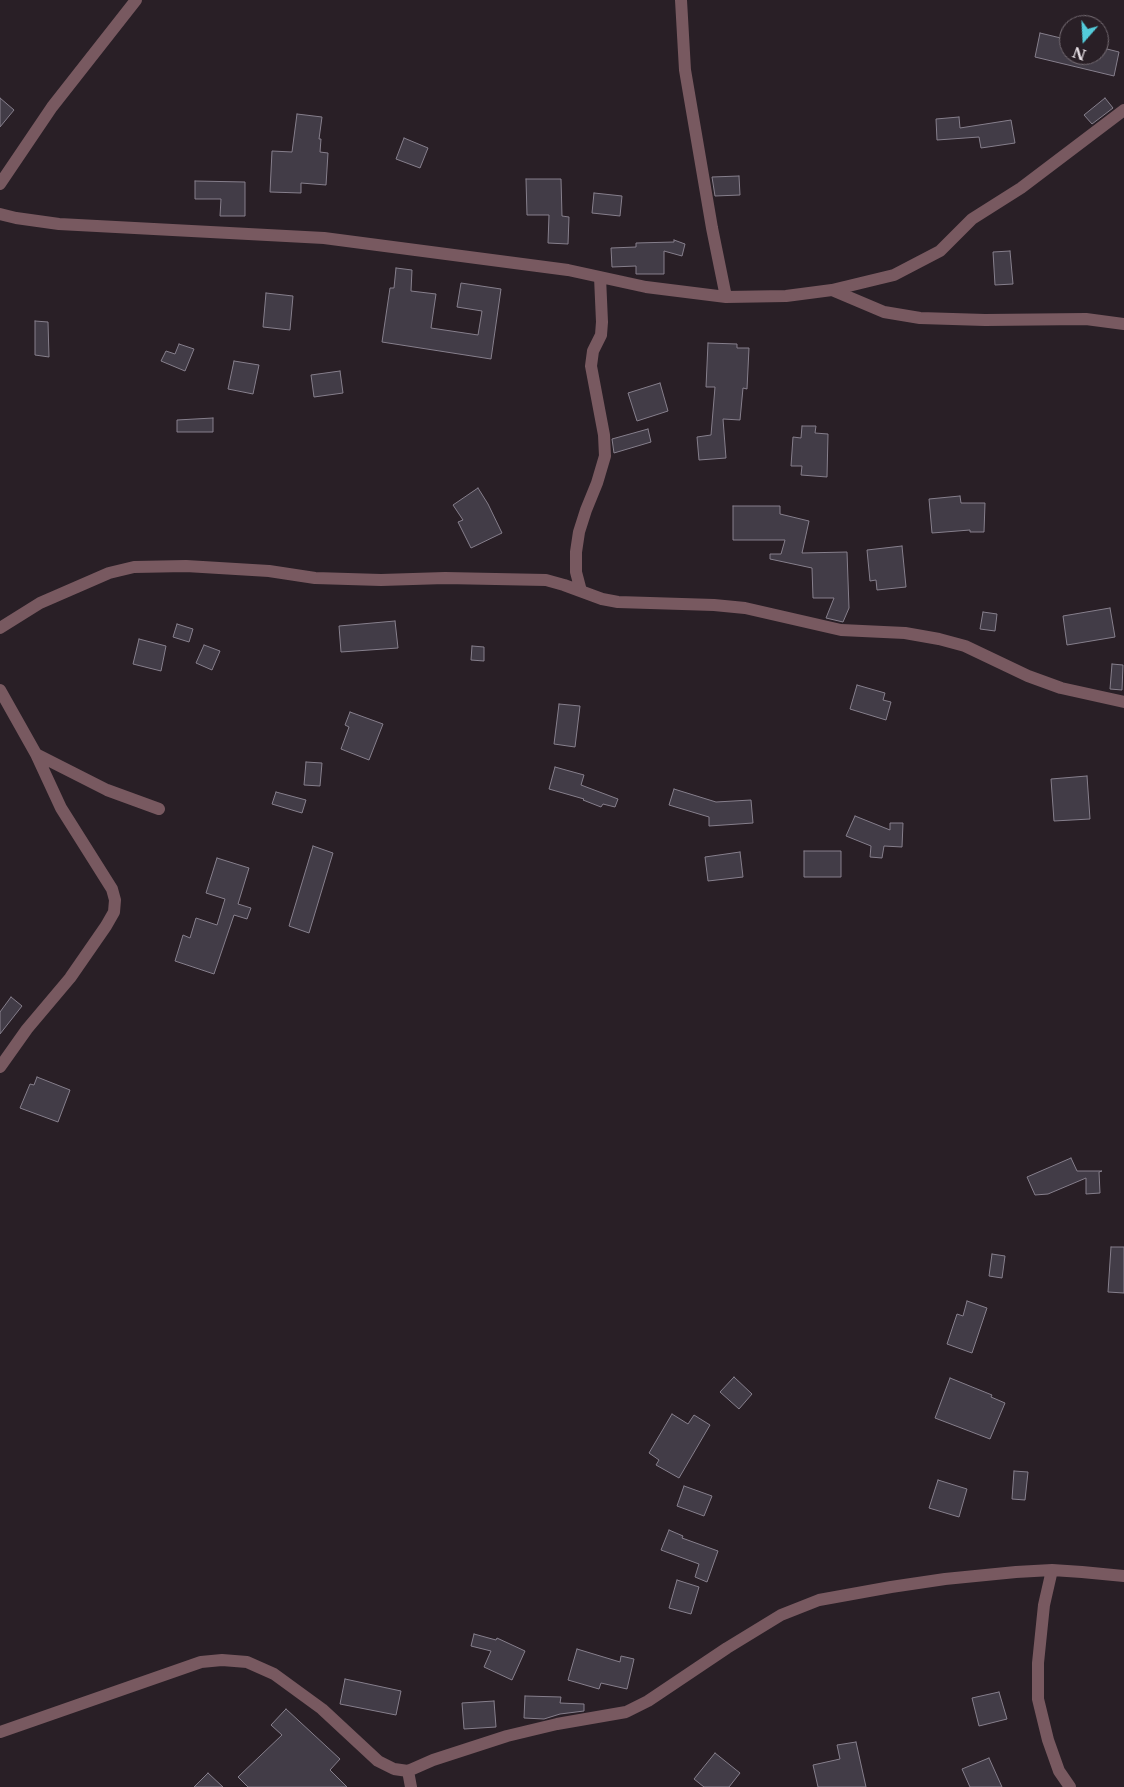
<!DOCTYPE html>
<html>
<head>
<meta charset="utf-8">
<style>
  body { margin:0 }
  #map { position:relative; width:1124px; height:1787px; overflow:hidden; background:#291f26; font-family:"Libre Baskerville",serif }
  canvas { display:block }
  .north { position:absolute; left:1059px; top:15px; width:50px; height:50px; box-sizing:border-box; background:#291f26; border:1px solid #766d74; border-radius:50%; rotate:199deg; font-size:14px; font-weight:700; line-height:20px; text-align:center; color:#eae3e8 }
  .north::after { content:''; display:block; margin:auto; width:18px; height:22px; background:#53cbda; clip-path:polygon(50% 0,100% 100%,50% 72%,0 100%) }
</style>
</head>
<body>
<div id="map">
<canvas width="1124" height="1787"></canvas>
<div class="north">N</div>
</div>
<script>
const context = document.querySelector('canvas').getContext('2d');
context.lineJoin = 'round';
function fill(path, color) { context.fillStyle = color; context.fill(path, 'evenodd'); }
const toPath = rows => new Path2D(rows.map(r => 'M' + r).join(''));
function stroke(path, color, width, dash) { context.strokeStyle = color; context.lineWidth = width; context.lineCap = dash ? 'butt' : 'round'; context.setLineDash(dash || []); context.stroke(path); }
const building = toPath([
  [1040,33,1069,40,1069,55,1099,55,1099,47,1119,52,1114,76,1035,57,1040,33],
  [0,98,14,110,0,127,0,98],
  [1105,98,1113,108,1092,124,1084,115,1105,98],
  [297,114,322,117,319,139,321,139,320,152,328,153,326,185,301,183,301,193,270,192,272,151,292,152,297,114],
  [959,117,960,128,1011,120,1015,143,981,148,979,137,937,140,936,119,959,117],
  [404,138,428,148,420,168,396,159,404,138],
  [739,176,740,195,715,196,712,177,739,176],
  [526,179,561,179,562,216,569,217,568,244,548,243,549,215,527,215,526,179],
  [195,181,245,182,245,216,220,216,221,199,195,199,195,181],
  [594,193,622,196,620,216,592,213,594,193],
  [674,240,685,244,682,256,664,251,664,274,636,274,636,266,612,267,611,248,636,247,636,243,674,242,674,240],
  [1010,251,1013,284,995,285,993,252,1010,251],
  [396,268,412,270,411,291,436,294,431,328,478,335,482,311,457,307,461,283,501,289,491,359,382,342,390,288,394,288,396,268],
  [266,293,293,296,290,330,263,327,266,293],
  [35,321,48,322,49,357,35,355,35,321],
  [708,343,737,344,737,348,749,348,747,389,743,388,740,420,723,419,726,458,699,460,697,437,711,435,715,387,706,387,708,343],
  [179,344,194,349,185,371,161,361,166,351,175,354,179,344],
  [234,361,259,365,253,394,228,389,234,361],
  [340,371,343,393,314,397,311,375,340,371],
  [660,383,668,411,637,421,628,393,660,383],
  [213,418,213,432,177,432,177,420,213,418],
  [802,426,816,426,815,433,828,434,827,477,801,475,802,466,791,466,793,437,801,438,802,426],
  [648,429,651,442,614,453,612,439,648,429],
  [478,488,488,504,502,533,471,548,458,522,463,520,453,505,478,488],
  [960,496,961,503,985,503,984,532,970,532,970,530,932,533,929,499,960,496],
  [733,506,780,506,780,514,809,521,802,553,847,552,849,608,843,622,826,618,834,598,813,598,812,568,770,559,770,554,781,554,785,540,733,540,733,506],
  [902,546,906,587,877,590,876,580,870,581,867,550,902,546],
  [1110,608,1115,637,1067,645,1063,616,1110,608],
  [983,612,997,614,995,631,980,629,983,612],
  [395,621,398,648,341,652,339,626,395,621],
  [177,624,193,629,189,642,173,637,177,624],
  [139,639,166,646,161,671,133,664,139,639],
  [204,645,220,651,212,670,196,663,204,645],
  [472,646,484,647,484,661,471,660,472,646],
  [1112,664,1123,665,1122,690,1110,689,1112,664],
  [857,685,885,693,883,700,891,702,886,720,850,709,857,685],
  [559,704,580,706,575,747,554,744,559,704],
  [350,712,383,724,369,760,341,749,349,727,345,725,350,712],
  [306,762,322,763,320,786,304,785,306,762],
  [555,767,584,775,581,785,618,799,615,807,603,804,601,807,583,800,584,799,549,789,555,767],
  [1087,776,1090,819,1054,821,1051,779,1087,776],
  [674,789,716,802,751,800,753,823,709,826,709,817,669,805,674,789],
  [276,792,306,800,302,813,272,804,276,792],
  [855,816,890,830,890,823,903,823,902,847,884,846,882,858,870,857,871,846,846,836,855,816],
  [313,846,333,853,309,933,289,926,313,846],
  [804,851,841,851,841,877,804,877,804,851],
  [740,852,743,877,708,881,705,857,740,852],
  [217,858,249,868,238,904,251,908,247,919,234,915,214,974,175,961,183,935,190,938,196,918,217,925,225,899,206,893,217,858],
  [11,997,22,1006,0,1034,0,1012,11,997],
  [37,1077,70,1090,58,1122,20,1108,30,1084,34,1085,37,1077],
  [1071,1158,1077,1171,1102,1171,1099,1172,1100,1193,1086,1194,1086,1178,1048,1194,1035,1195,1027,1177,1071,1158],
  [1111,1247,1124,1247,1124,1293,1108,1292,1111,1247],
  [992,1254,1005,1256,1002,1278,989,1276,992,1254],
  [967,1301,987,1308,972,1353,947,1344,957,1314,963,1316,967,1301],
  [734,1377,752,1394,739,1409,720,1392,734,1377],
  [950,1378,992,1395,991,1397,1005,1403,990,1439,935,1418,950,1378],
  [672,1414,688,1424,694,1415,710,1425,679,1478,656,1465,659,1460,649,1453,672,1414],
  [1014,1471,1028,1472,1025,1500,1012,1499,1014,1471],
  [938,1480,967,1489,959,1517,929,1508,938,1480],
  [684,1486,712,1496,704,1516,677,1506,684,1486],
  [669,1530,683,1536,682,1538,718,1551,707,1582,695,1577,699,1564,661,1550,669,1530],
  [677,1580,699,1587,691,1614,669,1608,677,1580],
  [474,1634,496,1640,497,1638,525,1651,512,1680,484,1667,491,1651,471,1646,474,1634],
  [577,1649,620,1662,621,1656,634,1659,627,1689,601,1683,599,1689,568,1680,577,1649],
  [345,1679,401,1691,396,1715,340,1704,345,1679],
  [999,1692,1007,1719,979,1726,972,1698,999,1692],
  [525,1696,561,1697,560,1703,584,1704,584,1711,560,1714,544,1719,524,1718,525,1696],
  [494,1701,496,1727,464,1729,462,1703,494,1701],
  [286,1709,340,1759,330,1770,347,1787,248,1787,238,1777,282,1735,271,1725,286,1709],
  [856,1742,866,1787,818,1787,813,1765,840,1759,837,1745,856,1742],
  [715,1753,740,1773,729,1787,704,1787,694,1779,715,1753],
  [989,1758,1002,1787,970,1787,962,1769,989,1758],
  [208,1773,223,1787,194,1787,208,1773]
]);
fill(building, '#423c47');
stroke(building, '#867f8c', 1);
stroke(toPath([
  [681,0,685,70,712,228,726,297],
  [0,184,52,107,136,0],
  [0,214,16,218,59,224,324,238,568,270,646,287,726,297,786,296,832,290,894,275,940,251,972,219,1021,188,1124,110],
  [832,290,884,312,920,318,985,320,1086,319,1124,324],
  [581,591,576,572,576,552,579,532,586,510,597,483,605,456,604,435,591,366,593,351,601,335,602,322,600,277],
  [0,628,40,603,109,573,134,567,186,566,269,571,315,578,381,580,445,578,546,580,564,585,602,599,618,602,714,605,745,608,841,630,905,633,939,639,965,646,1028,676,1061,688,1124,702],
  [0,690,36,754,61,808,112,889,115,900,114,912,106,926,70,978,27,1029,0,1067],
  [36,754,107,790,159,809],
  [1052,1570,1044,1605,1038,1663,1038,1699,1048,1740,1059,1771,1070,1787],
  [0,1732,201,1662,222,1660,247,1662,274,1674,322,1709,378,1761,394,1769,408,1771,433,1760,507,1736,557,1724,626,1712,648,1701,727,1648,781,1615,819,1600,891,1587,945,1579,1016,1572,1052,1570,1082,1572,1124,1576],
  [408,1771,411,1787]
]), '#785960', 12);
</script>
</body>
</html>
